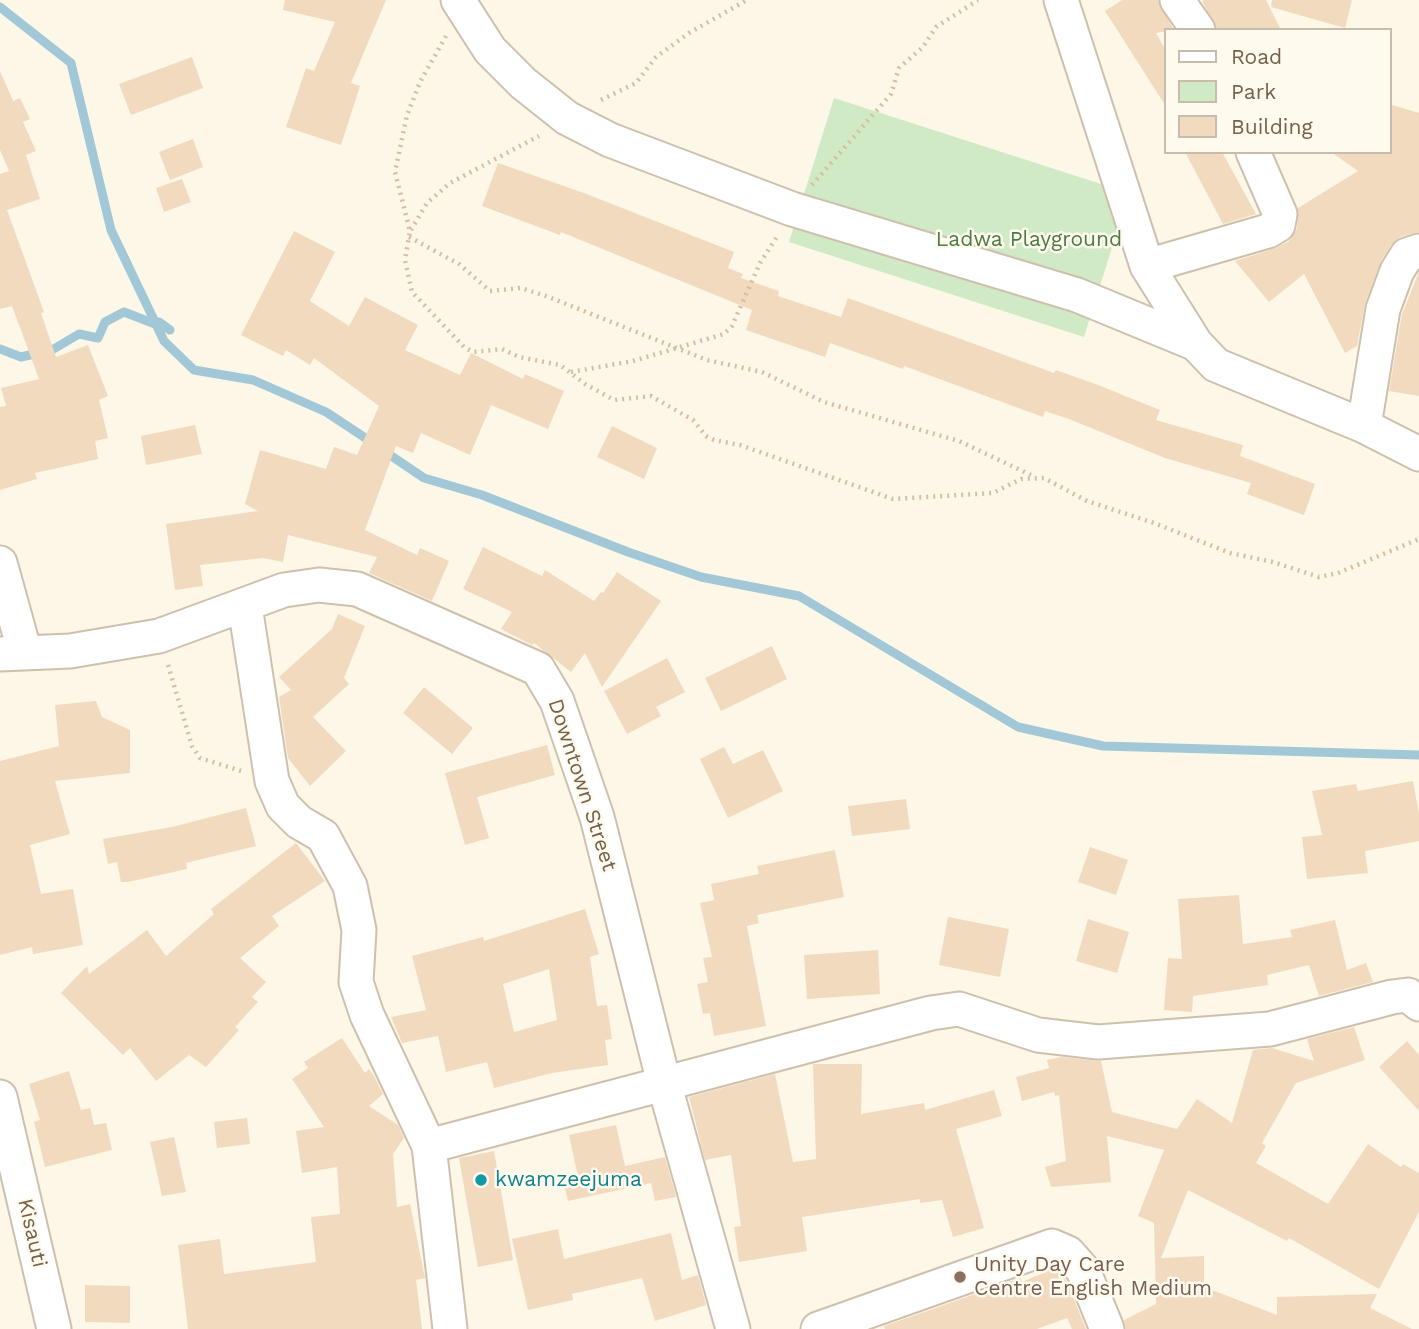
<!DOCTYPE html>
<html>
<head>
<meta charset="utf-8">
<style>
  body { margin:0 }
  #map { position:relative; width:1419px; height:1329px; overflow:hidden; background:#fcf7e7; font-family:"Work Sans",sans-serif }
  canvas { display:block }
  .legend { position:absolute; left:1164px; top:28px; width:228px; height:126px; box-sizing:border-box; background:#fffaee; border:2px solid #c8bdad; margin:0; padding:9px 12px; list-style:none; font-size:21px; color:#76614b }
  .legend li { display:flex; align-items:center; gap:14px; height:35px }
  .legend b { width:35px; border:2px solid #c8bdad }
</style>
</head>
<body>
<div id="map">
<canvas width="1419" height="1329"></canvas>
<ul class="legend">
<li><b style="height:9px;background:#fff"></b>Road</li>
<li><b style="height:19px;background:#cfeac5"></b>Park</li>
<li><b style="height:19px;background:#f2dabf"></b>Building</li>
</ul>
</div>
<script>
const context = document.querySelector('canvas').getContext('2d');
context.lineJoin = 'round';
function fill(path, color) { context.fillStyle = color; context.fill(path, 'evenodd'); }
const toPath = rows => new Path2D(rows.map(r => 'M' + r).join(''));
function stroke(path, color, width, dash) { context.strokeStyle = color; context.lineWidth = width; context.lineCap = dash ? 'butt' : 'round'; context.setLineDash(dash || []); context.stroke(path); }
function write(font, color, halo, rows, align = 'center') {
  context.font = font + ' "Work Sans",sans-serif'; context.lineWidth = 5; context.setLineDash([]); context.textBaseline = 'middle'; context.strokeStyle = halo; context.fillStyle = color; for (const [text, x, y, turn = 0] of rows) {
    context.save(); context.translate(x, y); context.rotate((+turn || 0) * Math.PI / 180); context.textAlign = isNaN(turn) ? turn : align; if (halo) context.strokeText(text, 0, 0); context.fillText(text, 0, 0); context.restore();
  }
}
fill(toPath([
  [834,98,1129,193,1084,337,789,242]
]), '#cfeac5');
stroke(toPath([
  [0,7,71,63,111,230,164,341,194,370,253,380,326,412,373,443],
  [0,349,21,357,52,350,79,334,98,338,105,322,124,312,155,324,159,322,170,330],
  [384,451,424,478,482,495,628,552,701,577,799,596,1018,727,1103,746,1419,755]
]), '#a2c8d8', 9);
fill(toPath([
  [285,0,386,0,351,83,360,86,341,145,286,127,306,68,314,71,335,22,283,10],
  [1122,0,1158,0,1174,30,1156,33,1165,49,1165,105,1105,11],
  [1204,0,1266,0,1281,30,1217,30,1202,1],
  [1272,0,1352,0,1345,28,1271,7],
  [192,57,203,88,131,115,119,84],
  [0,71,13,101,20,98,30,119,23,122,36,151,26,155,40,199,7,210,44,312,41,313,56,357,88,345,108,396,99,400,108,438,95,441,98,459,35,473,37,479,0,490,0,407,6,406,1,388,39,379,12,306,0,309,0,174,9,171,0,150],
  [1389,104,1419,113,1419,232,1400,237,1391,245,1381,261,1365,303,1357,346,1345,353,1304,274,1269,302,1235,261,1273,249,1288,242,1297,229,1298,208,1358,171,1331,152,1389,152],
  [193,139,203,167,170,180,159,152],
  [1185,152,1222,152,1256,214,1223,224],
  [498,163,584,193,734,252,728,268,743,274,741,278,779,291,778,296,841,317,848,298,1054,373,1056,370,1098,385,1160,410,1156,420,1243,445,1240,456,1315,484,1304,515,1247,494,1251,483,1165,458,1069,419,1045,411,1043,417,904,366,903,369,830,343,825,357,746,330,752,310,561,232,560,235,482,206],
  [182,179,191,202,164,212,156,188],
  [294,231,335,252,310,301,349,326,365,297,418,325,405,350,460,375,471,353,523,379,525,374,564,391,548,429,491,405,470,455,421,433,413,453,396,446,365,530,417,555,420,548,449,561,432,601,369,573,377,557,288,535,283,562,263,558,200,565,203,586,175,590,166,524,258,511,245,504,260,450,326,469,334,447,357,455,379,406,314,358,310,365,286,350,283,356,241,335],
  [1419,272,1419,396,1389,391,1402,314],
  [195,425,202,454,146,465,141,436],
  [612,426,657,448,644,479,597,457],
  [483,547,542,576,545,570,594,601,601,592,603,593,617,572,661,601,602,687,585,653,571,672,534,643,532,645,501,629,512,612,463,589],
  [338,614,365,626,344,678,349,684,313,717,346,751,310,786,288,758,279,697,291,690,279,677,332,629],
  [772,646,787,679,721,711,705,678],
  [667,658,685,692,656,707,661,716,627,734,604,691],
  [424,687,473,728,452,754,403,713],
  [96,701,102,717,130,730,130,773,55,781,70,834,30,845,41,894,73,889,83,945,33,954,32,947,0,955,0,761,59,746,55,705],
  [547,745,555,775,477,797,489,838,465,845,445,773],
  [724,747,733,764,763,750,783,791,728,818,700,759],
  [1413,781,1419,814,1419,841,1365,851,1368,873,1307,879,1302,837,1322,835,1312,791,1356,784,1358,791],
  [906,799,910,829,852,836,848,806],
  [246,808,256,846,186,863,187,869,128,882,121,882,117,862,108,864,103,839,172,827],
  [296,843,325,881,272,916,279,926,240,958,266,982,252,997,258,1002,235,1027,239,1030,206,1067,189,1055,156,1081,130,1048,123,1055,61,993,87,966,89,974,147,930,166,956,214,914,211,909],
  [1090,847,1128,860,1116,895,1078,882],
  [835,850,844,897,757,915,759,923,747,926,766,1026,714,1036,710,1013,703,1014,697,984,708,982,703,958,712,957,700,903,714,900,711,884,759,874,757,866],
  [1239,895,1243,944,1292,937,1290,930,1335,920,1347,970,1366,963,1373,982,1319,996,1309,965,1267,975,1268,985,1193,996,1192,1012,1164,1010,1168,958,1182,959,1178,899],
  [585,909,599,954,590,957,597,1006,607,1005,612,1039,605,1040,608,1065,552,1073,494,1088,487,1062,446,1072,438,1036,402,1043,391,1017,426,1010,412,956,483,937,484,941],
  [549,969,557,1020,514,1032,503,984],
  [948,917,1009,929,1000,977,939,965],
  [1088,919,1129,932,1117,973,1076,961],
  [878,950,880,994,807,999,804,955],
  [1354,1027,1365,1060,1296,1083,1262,1143,1266,1146,1256,1163,1328,1204,1368,1144,1401,1167,1403,1164,1419,1173,1419,1212,1379,1289,1289,1238,1287,1241,1188,1190,1161,1258,1204,1256,1204,1287,1277,1315,1277,1297,1377,1294,1370,1308,1412,1329,1126,1329,1124,1320,1156,1304,1154,1223,1138,1216,1164,1150,1107,1136,1111,1182,1051,1187,1045,1167,1066,1161,1059,1095,1055,1096,1054,1092,1022,1101,1016,1077,1049,1068,1047,1060,1061,1057,1101,1061,1112,1112,1177,1129,1197,1099,1232,1123,1253,1050,1272,1048,1314,1061,1307,1039],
  [342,1038,365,1073,369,1069,374,1076,383,1094,369,1106,398,1125,404,1138,393,1154,397,1207,410,1204,425,1278,416,1280,422,1329,188,1329,178,1245,220,1239,224,1274,316,1262,311,1217,340,1214,337,1167,302,1173,296,1131,324,1127,292,1079,308,1068,304,1062],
  [1407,1041,1419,1055,1419,1111,1379,1067],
  [813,1064,862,1064,861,1114,924,1103,925,1110,994,1090,1002,1116,956,1129,984,1228,953,1237,942,1200,920,1203,920,1199,802,1217,807,1251,739,1262,734,1227,741,1226,731,1155,705,1160,689,1097,775,1074,793,1162,816,1159],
  [69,1071,81,1110,90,1108,94,1125,106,1123,112,1150,45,1167,34,1122,40,1120,29,1084],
  [247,1118,250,1144,217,1148,214,1122],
  [616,1125,625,1166,665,1157,676,1197,655,1201,651,1183,568,1201,563,1180,578,1177,569,1135],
  [174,1137,186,1192,162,1196,150,1142],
  [494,1151,513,1260,478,1267,459,1158],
  [558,1229,564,1259,671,1233,682,1280,698,1275,706,1305,655,1321,642,1278,572,1294,573,1300,528,1310,512,1239],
  [1055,1268,1066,1280,1086,1329,1072,1329,1067,1318,1037,1329,885,1329,884,1326,913,1316,1020,1278,1022,1282],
  [85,1285,130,1286,130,1323,85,1322]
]), '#f2dabf');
const minor = toPath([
  [458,0,490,50,523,83,567,118,610,140,792,209,1077,295,1196,344],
  [1061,0,1147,266,1196,344,1216,365,1364,426,1419,454],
  [1177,0,1198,30],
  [1147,266,1268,231,1278,225,1280,214,1253,152],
  [1364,426,1383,309,1397,271,1407,255,1419,251],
  [0,563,25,653],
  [245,606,272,781,283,806,299,822,323,836,350,886,359,930,356,982,367,1015,429,1146,450,1329],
  [0,654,70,651,159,636,284,590,319,585,357,589,538,669,557,701,597,817,664,1083,733,1329],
  [0,1097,54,1329],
  [429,1146,931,1013,959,1009,1038,1035,1098,1042,1270,1029,1392,997,1408,995,1419,1004],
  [818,1329,1052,1246,1068,1253,1083,1270,1107,1329]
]);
stroke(minor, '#cec0ad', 37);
stroke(toPath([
  [446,36,420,82,407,115,395,172,410,231,405,260,412,292,464,347,473,352,502,349,519,357,560,365,585,384,614,400,651,396,693,420,706,436,714,440,740,445,893,499,993,493,1021,479,1044,478,1087,501,1154,523,1230,553,1273,562,1319,577,1338,573,1419,539],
  [601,100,636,83,656,57,689,33,747,0],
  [812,185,891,94,899,68,923,47,936,27,978,0],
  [411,230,427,203,450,183,539,136],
  [409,237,459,264,490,291,521,288,546,296,707,360,762,372,824,402,959,441,1031,475],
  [571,372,633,361,724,334,732,326,760,263,778,235],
  [168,665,192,746,200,758,241,771]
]), '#d7bea2', 4.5, [2, 5]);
stroke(minor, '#fff', 33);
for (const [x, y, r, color] of [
  [481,1180,7,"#0f9aa8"],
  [960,1277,7,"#8d6e63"]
]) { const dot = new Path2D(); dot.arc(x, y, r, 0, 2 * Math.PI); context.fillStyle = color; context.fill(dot); stroke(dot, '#fffaee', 2.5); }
write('21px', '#4c7c43', '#fffaee', [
  ["Ladwa Playground",1029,240]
]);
write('21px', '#76614b', '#fffaee', [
  ["Downtown Street",582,785,72],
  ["Kisauti",32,1233,77]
]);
write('21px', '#0d838f', '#fffaee', [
  ["kwamzeejuma",495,1180]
], 'left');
write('21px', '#785e54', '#fffaee', [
  ["Unity Day Care",974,1265],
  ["Centre English Medium",974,1289]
], 'left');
</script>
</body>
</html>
